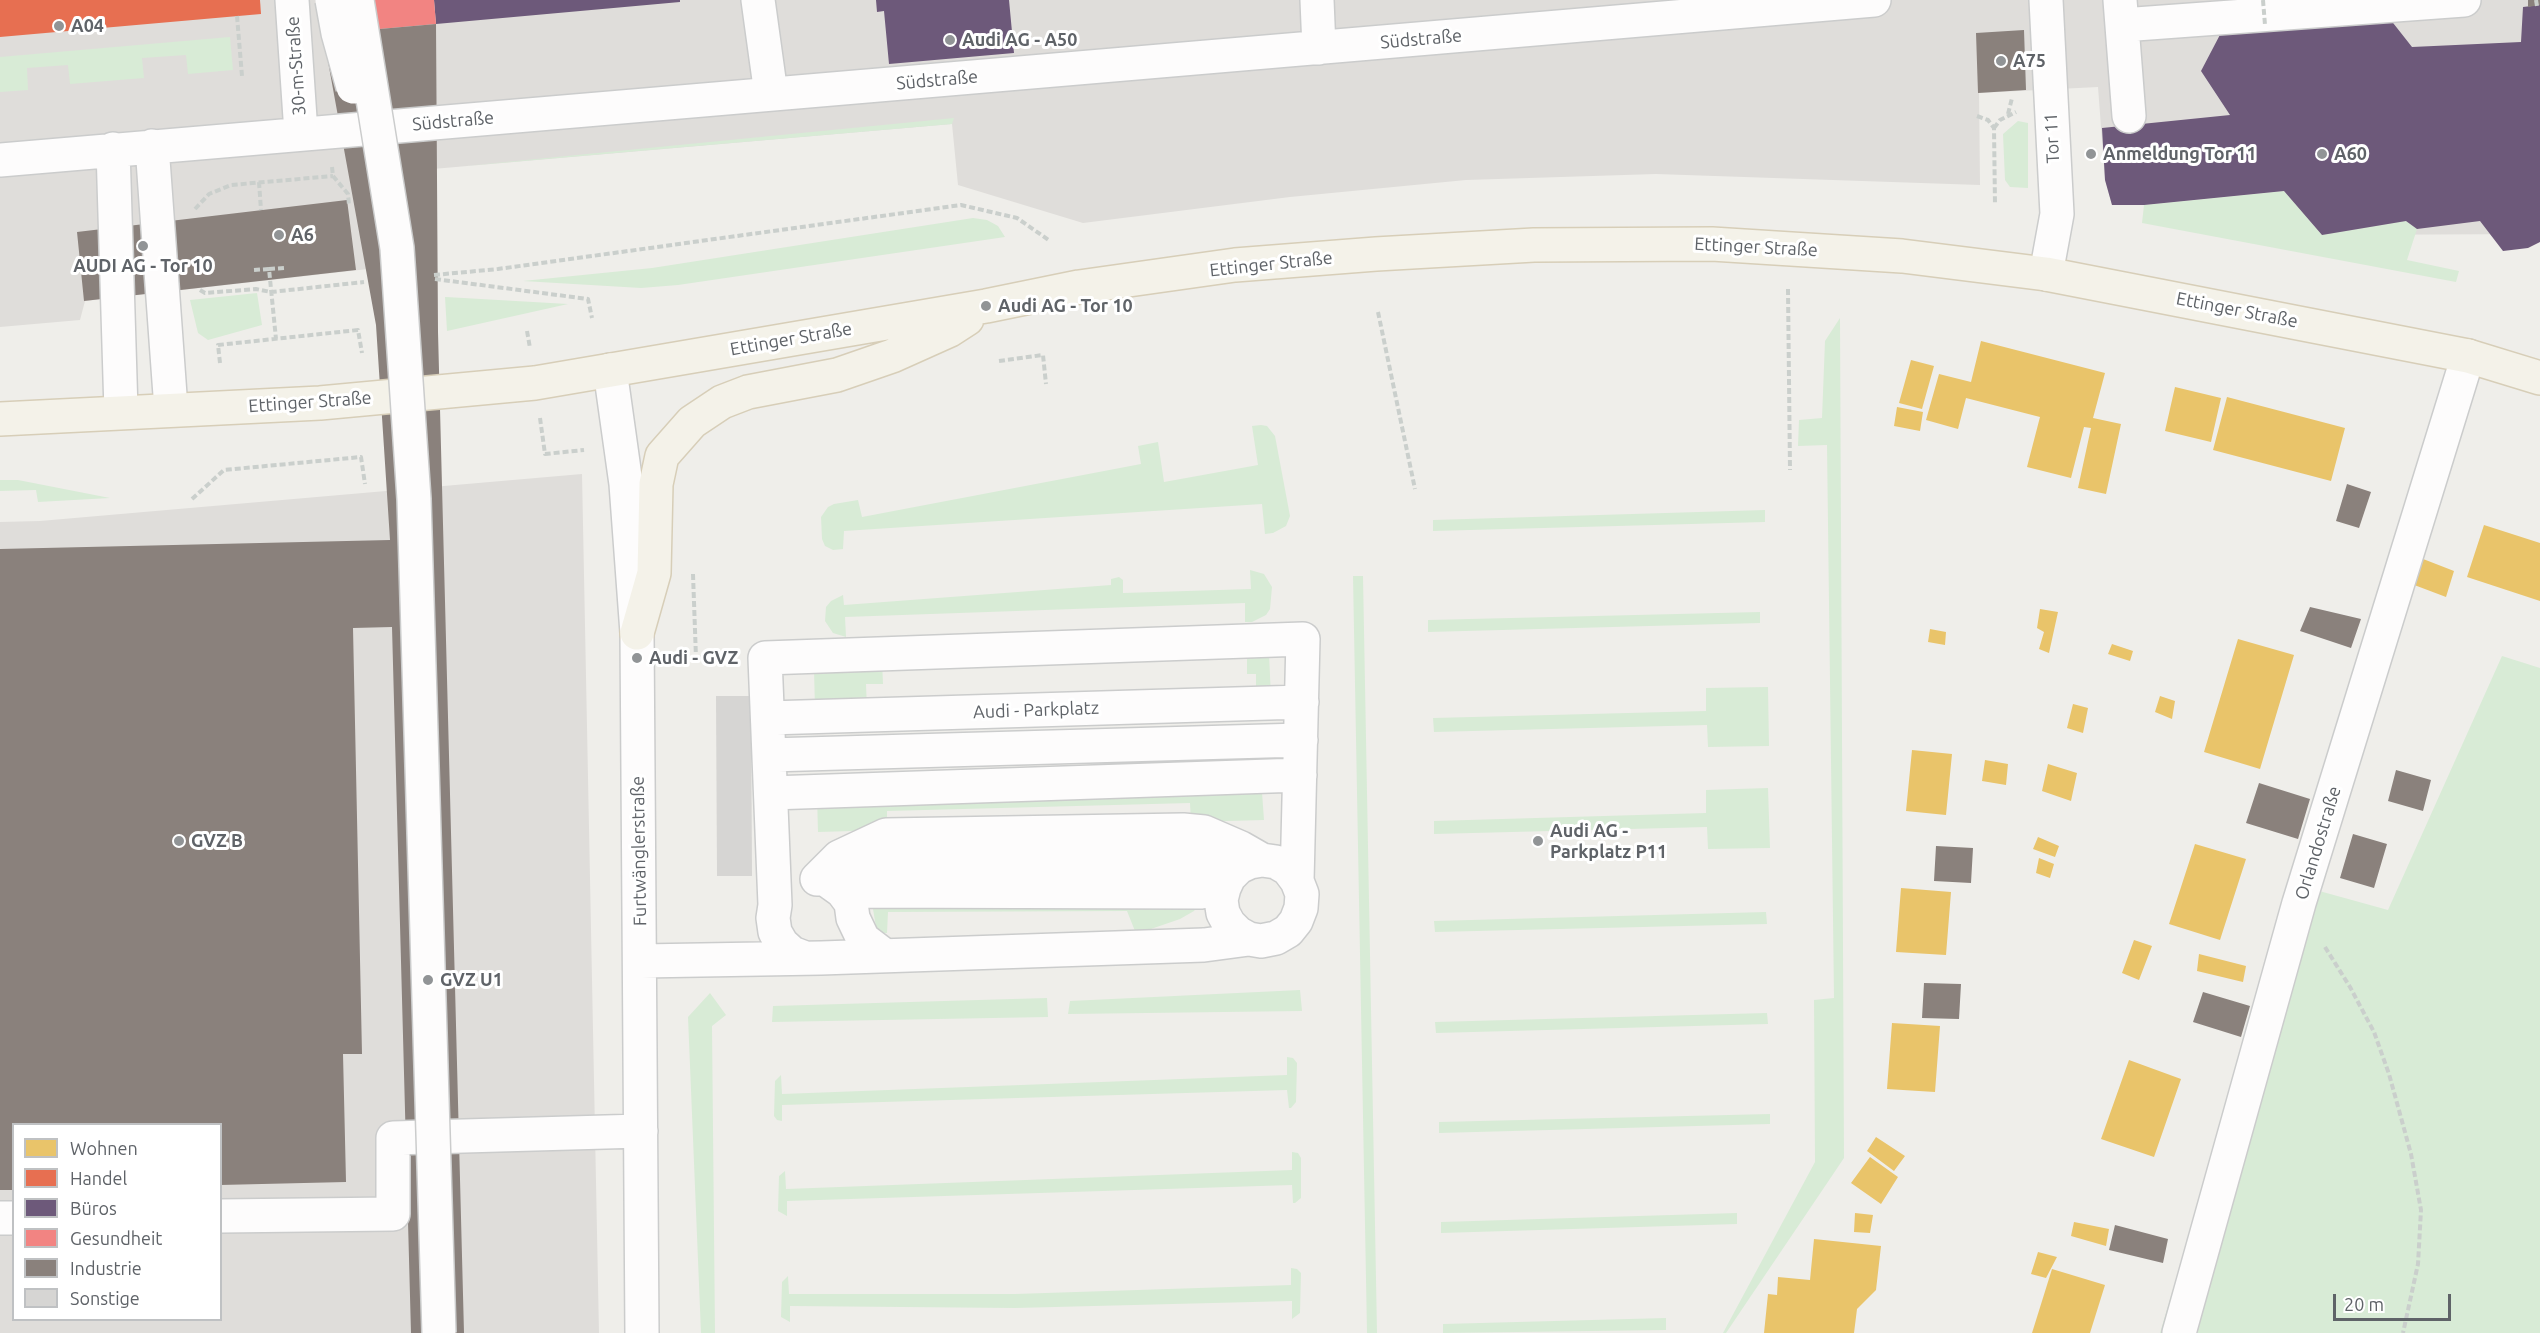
<!DOCTYPE html>
<html>
<head>
<meta charset="utf-8">
<style>
  body { margin:0 }
  #map { position:relative; width:2540px; height:1333px; overflow:hidden; background:#efeeea; font-family:Ubuntu,sans-serif }
  canvas { display:block }
  .legend { position:absolute; left:12px; top:1123px; width:210px; height:198px; box-sizing:border-box; background:#fff; border:2px solid #bfc1c3; margin:0; padding:8px 10px; list-style:none; font-size:18px; color:#5f6368 }
  .legend li { display:flex; align-items:center; gap:12px; height:30px }
  .legend b { width:30px; border:2px solid #bfc1c3 }
  .scale { position:absolute; left:2333px; top:1294px; width:118px; height:27px; box-sizing:border-box; border:3px solid #5f6368; border-top:0; padding-left:8px; font-size:18px; line-height:21px; white-space:nowrap; color:#5f6368; -webkit-text-stroke:4px #fff; paint-order:stroke }
</style>
</head>
<body>
<div id="map">
<canvas width="2540" height="1333"></canvas>
<ul class="legend">
<li><b style="height:16px;background:#e9c46a"></b>Wohnen</li>
<li><b style="height:16px;background:#e76f51"></b>Handel</li>
<li><b style="height:16px;background:#6d597a"></b>Büros</li>
<li><b style="height:16px;background:#f28482"></b>Gesundheit</li>
<li><b style="height:16px;background:#8a817c"></b>Industrie</li>
<li><b style="height:16px;background:#d6d5d3"></b>Sonstige</li>
</ul>
<div class="scale">20 m</div>
</div>
<script>
const context = document.querySelector('canvas').getContext('2d');
context.lineJoin = 'round';
function fill(path, color) { context.fillStyle = color; context.fill(path, 'evenodd'); }
const toPath = rows => new Path2D(rows.map(r => 'M' + r).join(''));
function stroke(path, color, width, dash) { context.strokeStyle = color; context.lineWidth = width; context.lineCap = dash ? 'butt' : 'round'; context.setLineDash(dash || []); context.stroke(path); }
function write(font, color, halo, rows, align = 'center') {
  context.font = font + ' Ubuntu,sans-serif'; context.lineWidth = 6; context.setLineDash([]); context.textBaseline = 'middle'; context.strokeStyle = halo; context.fillStyle = color; for (const [text, x, y, turn = 0] of rows) {
    context.save(); context.translate(x, y); context.rotate((+turn || 0) * Math.PI / 180); context.textAlign = isNaN(turn) ? turn : align; if (halo) context.strokeText(text, 0, 0); context.fillText(text, 0, 0); context.restore();
  }
}
fill(toPath([
  [0,0,2540,0,2540,234,2322,235,2284,191,2144,205,2112,205,2105,180,2098,87,1979,93,1980,185,1656,174,1466,180,1290,197,1083,223,958,185,952,124,352,176,368,269,85,301,80,320,0,327],
  [582,474,599,1333,0,1333,0,522,40,521],
  [14,1124,220,1124,220,1320,14,1320]
]), '#dfddda');
fill(toPath([
  [230,37,233,70,188,74,186,55,142,58,144,78,70,84,68,65,27,68,28,90,0,92,0,57],
  [954,118,952,124,465,166],
  [2018,121,2028,123,2028,188,2010,187,2005,180,2003,134],
  [2284,191,2322,235,2406,221,2417,229,2407,260,2459,271,2456,282,2142,223,2144,205],
  [973,218,987,220,998,226,1005,237,678,285,641,288,523,281,652,268],
  [257,293,262,325,208,340,198,333,190,300],
  [445,297,446,297,568,304,447,331],
  [1840,318,1844,1158,1726,1333,1723,1333,1815,1162,1814,1000,1834,998,1827,445,1798,446,1799,420,1822,418,1825,341],
  [1261,425,1267,426,1275,436,1290,516,1286,526,1273,533,1265,534,1262,504,844,531,843,549,833,550,825,546,822,539,821,517,828,507,834,504,858,500,862,517,1141,464,1138,446,1158,442,1164,482,1258,465,1252,426],
  [0,480,18,480,110,498,38,502,36,490,0,491],
  [1765,510,1765,522,1433,531,1433,520],
  [1250,570,1264,574,1272,587,1270,609,1266,615,1252,622,1245,622,1245,603,845,617,846,637,833,633,825,621,826,607,831,601,843,595,844,605,1111,585,1111,579,1119,577,1123,580,1123,593,1251,589],
  [1353,576,1363,576,1377,1333,1367,1333],
  [1760,612,1760,623,1428,632,1428,620],
  [1247,646,1269,654,1271,697,1256,697,1256,674,1247,674],
  [2502,656,2540,668,2540,1333,2160,1333,2294,884,2388,910],
  [882,660,883,684,866,684,867,710,815,708,814,670],
  [1768,687,1769,746,1708,747,1707,725,1434,732,1433,718,1706,711,1706,688],
  [1768,788,1770,848,1708,849,1707,827,1434,834,1434,821,1706,813,1706,790],
  [1262,792,1264,820,1191,822,1190,803,887,811,887,830,818,832,817,796],
  [872,903,1199,904,1194,911,1180,919,1148,930,1135,931,1127,911,888,912,887,933,877,933],
  [1766,912,1767,924,1435,932,1434,921],
  [1300,990,1302,1011,1068,1014,1070,1001],
  [710,993,726,1015,712,1026,715,1333,701,1333,688,1017],
  [1047,998,1048,1017,772,1022,773,1006],
  [1767,1013,1768,1024,1436,1033,1435,1022],
  [1287,1057,1293,1058,1297,1063,1296,1102,1291,1108,1289,1108,1287,1090,782,1105,782,1121,777,1120,774,1116,775,1081,781,1075,782,1094,1287,1075],
  [1770,1114,1770,1124,1439,1133,1439,1122],
  [1292,1152,1298,1153,1301,1158,1301,1198,1295,1203,1293,1203,1292,1185,787,1201,787,1216,778,1211,779,1176,785,1171,786,1189,1292,1170],
  [1737,1213,1737,1224,1441,1233,1441,1222],
  [1291,1268,1297,1269,1301,1273,1300,1313,1292,1319,1292,1301,1015,1308,790,1306,790,1322,781,1317,782,1282,788,1276,789,1294,1015,1294,1291,1285],
  [1666,1318,1666,1330,1443,1333,1443,1324]
]), '#d8ebd6');
fill(toPath([
  [1981,341,2105,373,2093,418,2121,424,2106,494,2078,488,2091,428,2084,427,2071,478,2027,467,2040,417,1966,398,1958,429,1926,420,1939,374,1971,382],
  [1911,360,1934,366,1922,409,1899,403],
  [2175,387,2221,398,2211,442,2165,431],
  [2227,397,2345,428,2331,481,2213,450],
  [1897,407,1923,412,1920,431,1894,426],
  [2484,525,2540,543,2540,601,2467,577],
  [2418,557,2454,571,2446,597,2409,583],
  [2040,609,2058,612,2049,653,2039,649,2044,632,2037,628],
  [1930,629,1946,632,1945,645,1928,642],
  [2238,639,2294,655,2260,769,2204,752],
  [2112,644,2133,651,2130,661,2108,654],
  [2160,696,2175,701,2172,719,2155,712],
  [2073,704,2088,708,2083,733,2067,728],
  [1912,750,1952,754,1946,815,1906,811],
  [1985,760,2008,764,2006,785,1982,781],
  [2048,764,2077,773,2071,801,2042,791],
  [2038,837,2059,846,2055,857,2033,849],
  [2195,844,2246,859,2220,940,2169,924],
  [2039,858,2054,864,2050,878,2036,873],
  [1901,888,1951,892,1946,955,1896,952],
  [2134,940,2152,946,2139,980,2122,973],
  [2199,954,2246,966,2243,982,2197,971],
  [1892,1023,1940,1026,1935,1092,1887,1089],
  [2129,1060,2181,1079,2154,1157,2101,1139],
  [1876,1137,1905,1156,1894,1171,1867,1151],
  [1870,1157,1898,1177,1881,1204,1851,1183],
  [1855,1213,1873,1215,1870,1233,1854,1232],
  [2074,1222,2109,1229,2106,1246,2071,1236],
  [1814,1239,1881,1246,1876,1290,1857,1309,1854,1333,1764,1333,1768,1294,1777,1295,1778,1277,1810,1280],
  [2038,1252,2057,1257,2046,1278,2031,1274],
  [2052,1269,2105,1285,2090,1333,2032,1333]
]), '#e9c46a');
fill(toPath([
  [0,0,260,0,261,14,0,37]
]), '#e76f51');
fill(toPath([
  [434,0,680,0,680,2,436,24],
  [876,0,1009,0,1014,53,889,64,884,11,877,12],
  [2540,5,2540,242,2528,248,2503,251,2480,221,2417,229,2406,221,2322,235,2284,191,2144,205,2112,205,2105,180,2102,128,2230,115,2201,71,2223,29,2386,14,2412,47,2521,42,2523,7]
]), '#6d597a');
fill(toPath([
  [320,0,434,0,436,24,323,34]
]), '#f28482');
fill(toPath([
  [2528,0,2540,0,2540,5,2528,7],
  [436,24,438,332,464,1333,411,1333,392,627,353,628,362,1054,343,1054,346,1182,220,1185,220,1124,14,1124,14,1190,0,1190,0,549,390,540,376,325,323,34],
  [2024,30,2026,90,1978,93,1976,33],
  [347,200,356,270,84,301,77,232],
  [2347,484,2371,492,2359,528,2336,521],
  [2310,607,2361,619,2351,648,2300,631],
  [2396,770,2431,780,2423,811,2388,801],
  [2259,783,2310,799,2298,839,2246,823],
  [2353,834,2387,844,2374,888,2340,878],
  [1936,846,1973,848,1971,883,1934,881],
  [1924,983,1961,984,1959,1019,1922,1018],
  [2203,992,2250,1006,2241,1037,2193,1022],
  [2115,1225,2168,1239,2163,1263,2109,1250]
]), '#8a817c');
fill(toPath([
  [716,696,751,696,752,876,717,876]
]), '#d6d5d3');
const minor = toPath([
  [292,0,301,133],
  [758,0,771,94],
  [1317,0,1319,48],
  [2046,0,2057,214,2046,274],
  [2120,0,2129,116],
  [2122,25,2464,0],
  [152,146,171,409],
  [113,149,121,411],
  [0,160,1874,0],
  [610,370,626,484,637,633,642,1333],
  [768,718,1302,702],
  [769,755,1301,740],
  [771,793,1300,775],
  [837,877,855,866,876,863,1197,862,1239,867],
  [817,879,839,857,886,835,1183,830,1204,832,1241,848,1262,860],
  [828,881,842,891,851,903,853,918,863,939,884,955],
  [842,891,1201,892,1224,888],
  [805,958,792,953,782,944,775,932,773,918,775,905,765,658,1303,639,1297,881],
  [641,961,821,958,1204,945,1249,939,1261,941,1276,938,1288,931,1296,921,1301,908,1302,894,1297,881,1288,869,1276,862,1262,860,1250,862,1239,867,1229,877,1224,888,1221,900,1223,913,1229,924,1238,933,1249,939],
  [220,1216,393,1214,393,1138,641,1131],
  [0,1218,14,1218],
  [2179,1333,2299,903,2468,356]
]);
const major = toPath([
  [0,419,320,403,535,383,986,306,1079,287,1235,265,1376,254,1534,245,1712,244,1902,256,2046,274,2468,356,2540,378],
  [637,633,654,573,656,484,662,456,692,422,722,402,748,392,837,375,892,356,950,330,967,319]
]);
stroke(minor, '#cbcccc', 36);
stroke(major, '#d7ceb8', 36);
stroke(toPath([
  [2536,0,2537,6],
  [237,16,242,76],
  [2008,114,2012,98],
  [1977,116,1988,120,1994,128,1995,205],
  [1994,128,2000,120,2016,112],
  [332,167,333,176,348,194,349,205],
  [259,182,261,210],
  [195,209,209,194,231,185,333,176],
  [197,261,209,260],
  [269,269,284,268],
  [254,270,269,269,276,339],
  [434,275,498,269,961,205,1017,218,1050,241],
  [435,279,588,299,592,318],
  [1788,289,1790,470],
  [200,290,205,293,256,289,271,292,364,282],
  [1378,312,1415,489],
  [527,331,530,348],
  [999,361,1043,355,1046,384],
  [220,363,218,345,358,330,362,353],
  [540,418,545,454,584,450],
  [192,499,224,470,361,457,365,484],
  [693,574,696,658],
  [673,657,728,658],
  [2325,947,2350,987,2374,1032,2389,1074,2411,1154,2421,1210,2418,1264,2403,1333]
]), '#cacfcc', 4, [6, 3]);
stroke(minor, '#fdfcfc', 33);
stroke(major, '#f4f2e9', 33);
const minorBridge = toPath([
  [332,0,338,33,353,87],
  [357,0,397,248,414,499,439,1333]
]);
stroke(minorBridge, '#cbcccc', 36, []);
stroke(toPath([
  [2263,0,2265,25]
]), '#cacfcc', 4, [6, 3]);
stroke(minorBridge, '#fdfcfc', 33);
for (const [x, y, r, color] of [
  [59,26,6,"#919496"],
  [950,40,6,"#919496"],
  [2001,61,6,"#919496"],
  [2091,154,6,"#919496"],
  [2322,154,6,"#919496"],
  [279,235,6,"#919496"],
  [143,246,6,"#919496"],
  [986,306,6,"#919496"],
  [637,658,6,"#919496"],
  [179,841,6,"#919496"],
  [1538,841,6,"#919496"],
  [428,980,6,"#919496"]
]) { const dot = new Path2D(); dot.arc(x, y, r, 0, 2 * Math.PI); context.fillStyle = color; context.fill(dot); stroke(dot, '#fff', 2); }
write('bold 18px', '#5f6368', '#fff', [
  ["A04",71,26],
  ["Audi AG - A50",962,40],
  ["A75",2013,61],
  ["Anmeldung Tor 11",2103,154],
  ["A60",2334,154],
  ["A6",291,235],
  ["AUDI AG - Tor 10",143,266,"center"],
  ["Audi AG - Tor 10",998,306],
  ["Audi - GVZ",649,658],
  ["Audi AG -",1550,831],
  ["Parkplatz P11",1550,852],
  ["GVZ B",191,841],
  ["GVZ U1",440,980]
], 'left');
write('18px', '#5f6368', '#fff', [
  ["Südstraße",1421,39,-5],
  ["30-m-Straße",296,66,-94],
  ["Südstraße",937,80,-5],
  ["Südstraße",453,121,-5],
  ["Tor 11",2052,138,-93],
  ["Ettinger Straße",1756,247,3],
  ["Ettinger Straße",1271,264,-6],
  ["Ettinger Straße",2237,310,11],
  ["Ettinger Straße",791,339,-10],
  ["Ettinger Straße",310,402,-4],
  ["Audi - Parkplatz",1036,710,-2],
  ["Orlandostraße",2318,843,-73],
  ["Furtwänglerstraße",639,851,-91]
]);
</script>
</body>
</html>
